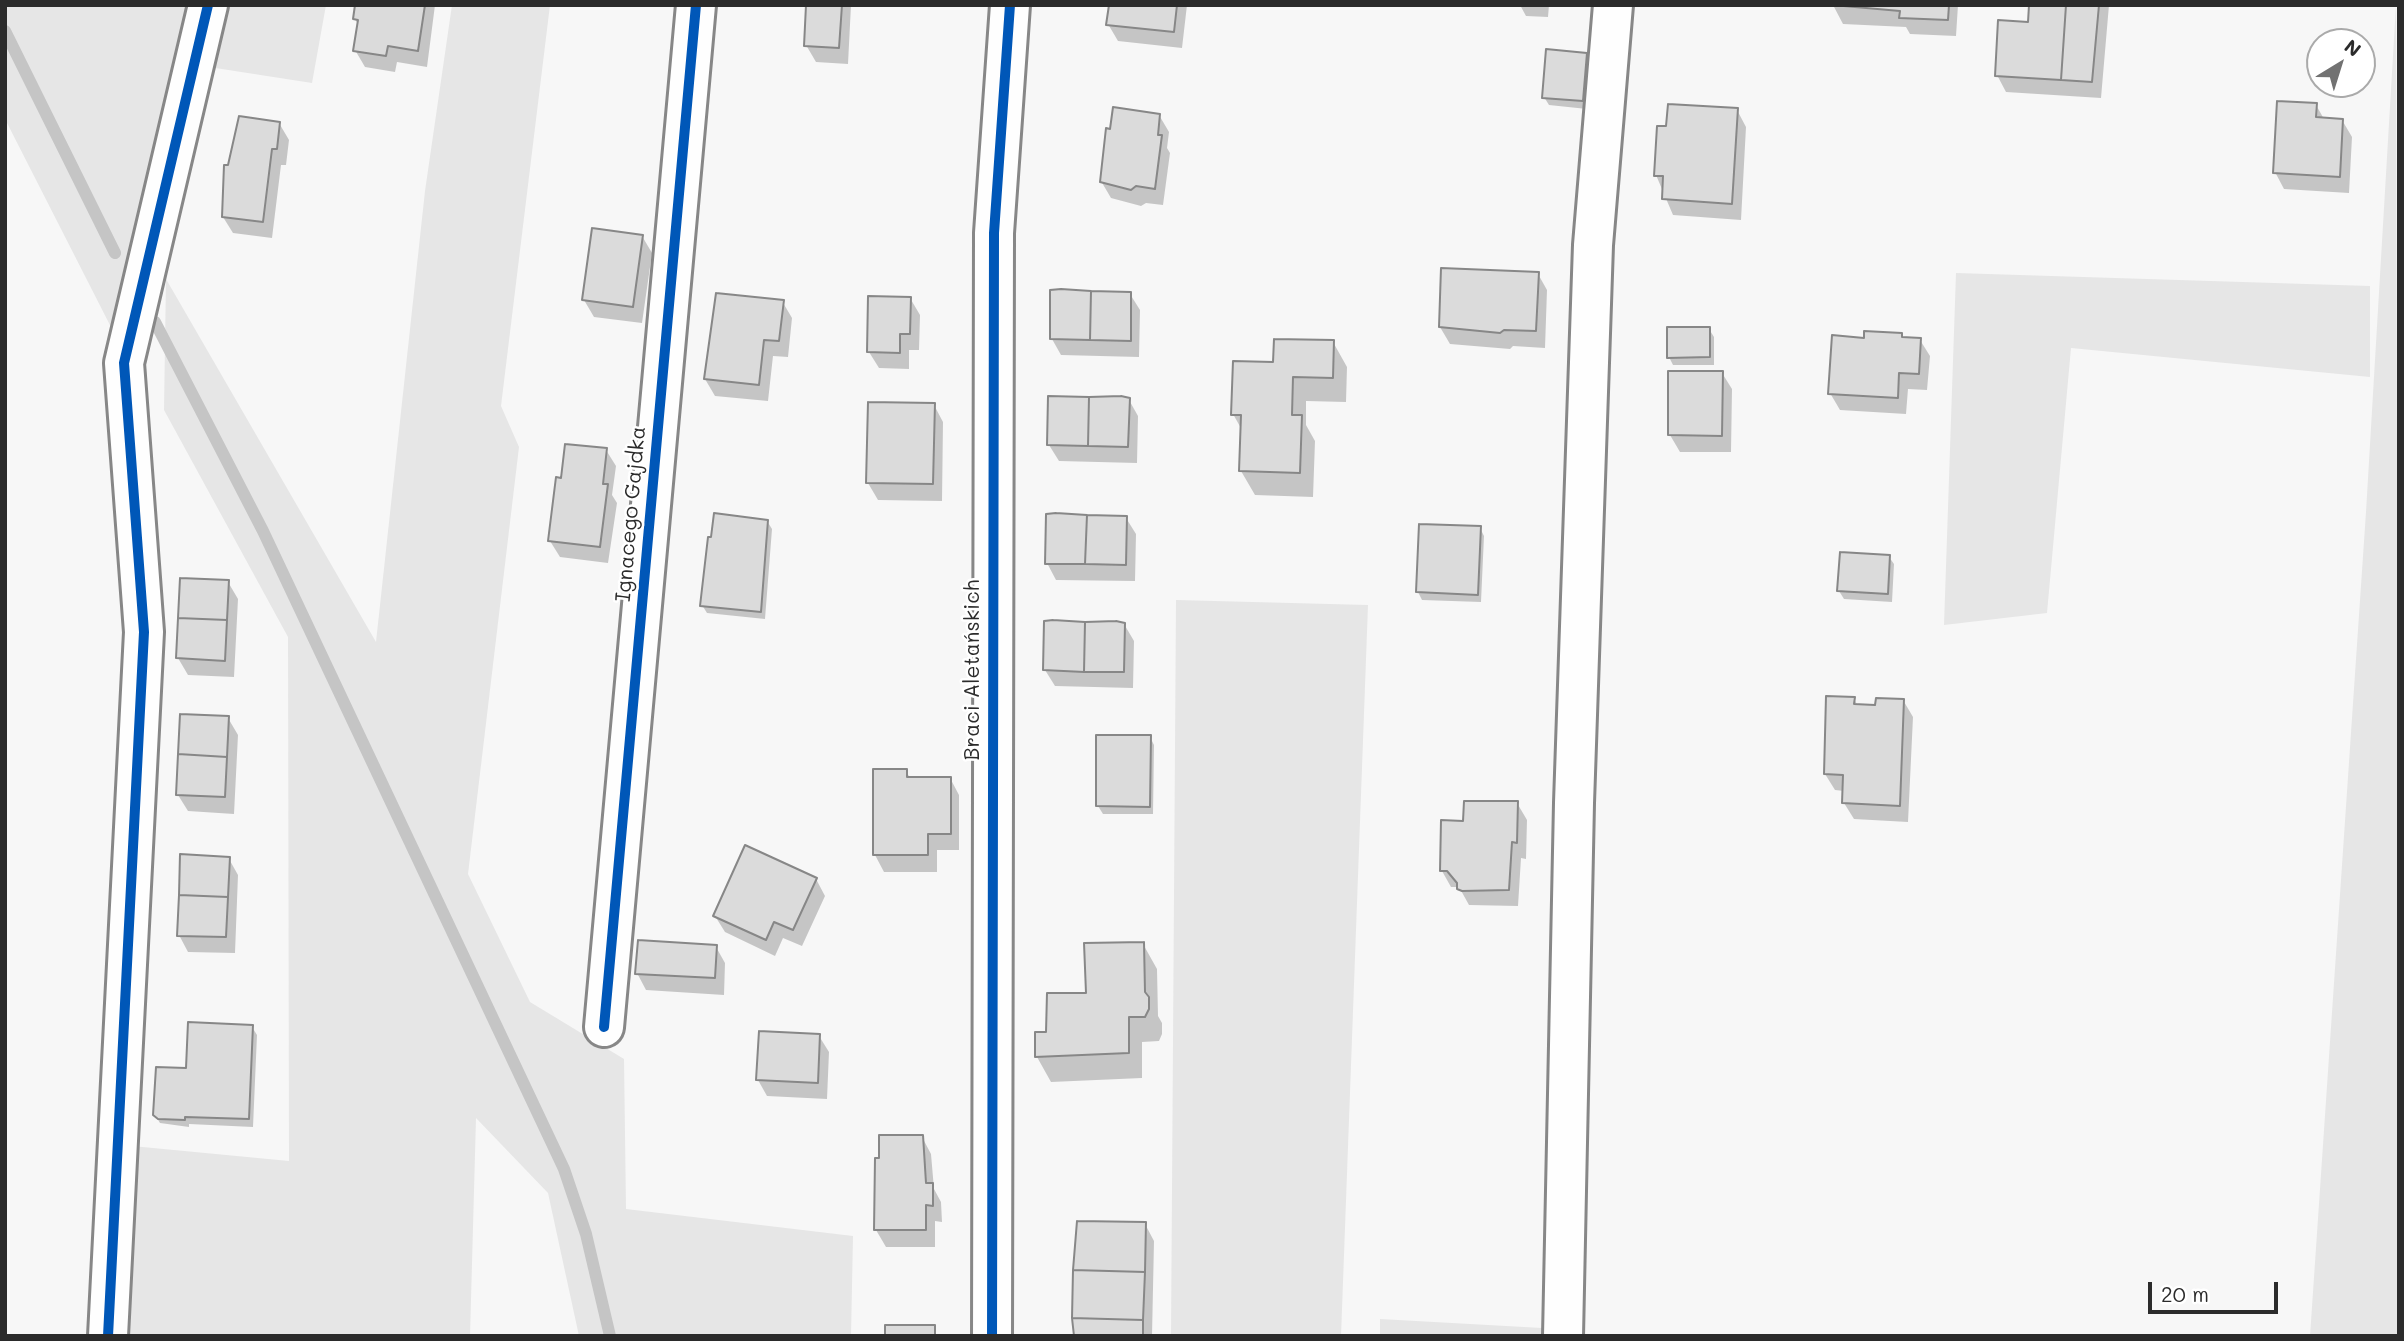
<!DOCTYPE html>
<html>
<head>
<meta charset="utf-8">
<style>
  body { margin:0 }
  #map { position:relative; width:2404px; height:1341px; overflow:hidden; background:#f7f7f7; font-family:Mali,sans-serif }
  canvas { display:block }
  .frame { position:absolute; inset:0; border:7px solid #2b2b2b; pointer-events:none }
  .north { position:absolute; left:2306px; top:28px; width:70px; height:70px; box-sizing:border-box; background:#fff; border:2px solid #aaa; border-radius:50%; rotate:38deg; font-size:19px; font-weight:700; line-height:28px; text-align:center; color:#2b2b2b }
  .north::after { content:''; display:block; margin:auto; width:24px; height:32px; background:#727272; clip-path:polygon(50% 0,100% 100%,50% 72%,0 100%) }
  .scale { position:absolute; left:2148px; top:1282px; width:130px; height:32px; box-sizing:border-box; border:4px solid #2b2b2b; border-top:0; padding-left:9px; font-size:21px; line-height:24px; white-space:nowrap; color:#2b2b2b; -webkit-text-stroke:5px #fff; paint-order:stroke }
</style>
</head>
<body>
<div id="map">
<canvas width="2404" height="1341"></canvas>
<div class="frame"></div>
<div class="north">N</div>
<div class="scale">20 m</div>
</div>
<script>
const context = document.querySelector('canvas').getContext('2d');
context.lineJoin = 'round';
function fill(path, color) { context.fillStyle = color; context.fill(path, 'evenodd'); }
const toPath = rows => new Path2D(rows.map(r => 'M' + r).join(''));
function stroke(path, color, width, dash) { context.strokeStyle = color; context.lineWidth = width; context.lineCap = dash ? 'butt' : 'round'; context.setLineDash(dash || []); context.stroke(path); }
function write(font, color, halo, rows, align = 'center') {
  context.font = font + ' Mali,sans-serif'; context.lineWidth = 5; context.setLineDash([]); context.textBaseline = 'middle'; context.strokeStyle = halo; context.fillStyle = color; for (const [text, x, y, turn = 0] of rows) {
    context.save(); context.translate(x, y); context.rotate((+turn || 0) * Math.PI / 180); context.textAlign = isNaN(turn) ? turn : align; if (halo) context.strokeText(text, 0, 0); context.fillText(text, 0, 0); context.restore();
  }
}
fill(toPath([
  [5,5,192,5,114,333,5,119],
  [227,5,326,5,312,83,209,67],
  [452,5,550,5,501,406,519,447,468,874,530,1002,624,1059,626,1209,853,1236,851,1336,579,1336,548,1193,476,1118,470,1336,129,1336,132,1146,289,1161,288,637,164,410,166,279,376,642,425,191],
  [2396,5,2399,1336,2310,1336,2366,512],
  [1956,273,2370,286,2370,377,2071,348,2047,613,1944,625],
  [1176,600,1368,605,1341,1336,1171,1336],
  [1380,1319,1542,1328,1542,1336,1380,1336]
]), '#e6e6e6');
fill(toPath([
  [357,5,435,5,427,67,397,62,395,72,365,67,355,50,359,26,355,19],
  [808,5,851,5,848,64,816,62,806,45],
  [1110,5,1187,5,1182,48,1118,41,1108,24],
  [1520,5,1549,5,1548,17,1526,16],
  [1833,5,1958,5,1956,36,1910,34,1906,27,1843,24],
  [2031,5,2109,5,2101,98,2006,92,1997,75,2030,24],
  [1586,55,1590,62,1587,109,1549,105,1544,97],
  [2316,105,2324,119,2342,120,2352,137,2349,193,2284,189,2275,172],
  [1737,110,1746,127,1741,220,1673,215,1656,175],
  [1159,115,1169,132,1167,148,1170,153,1163,205,1146,203,1141,206,1111,198,1101,181],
  [279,123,289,140,286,165,281,165,272,238,233,233,223,217,229,167],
  [642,236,652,253,642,323,594,317,584,300],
  [1538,274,1547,290,1545,348,1513,346,1510,349,1450,344,1440,327],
  [1130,294,1140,310,1139,357,1061,355,1052,339],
  [910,298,920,315,919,350,909,350,909,369,879,368,869,352],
  [782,301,792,318,788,357,773,356,768,401,715,396,705,379],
  [1709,329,1714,337,1714,365,1673,365,1669,357],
  [1901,335,1903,338,1920,340,1930,356,1927,390,1908,389,1906,414,1840,410,1830,393,1865,340],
  [1333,342,1347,367,1346,402,1306,401,1306,425,1315,441,1313,497,1255,495,1241,471,1242,430,1233,414,1275,364],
  [1722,373,1732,389,1731,452,1680,452,1670,435],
  [1129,400,1138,416,1137,463,1059,461,1049,445],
  [934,405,943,422,942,501,878,500,868,483],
  [606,450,616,466,612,495,617,503,608,563,560,557,550,541,563,480],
  [1126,518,1136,534,1135,581,1056,580,1047,563],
  [767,521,772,529,765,619,707,613,702,605],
  [1480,528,1484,536,1481,602,1422,600,1418,592],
  [1889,557,1894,564,1892,602,1844,599,1839,591],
  [228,582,238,599,234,677,188,675,178,658],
  [1124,624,1134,641,1133,688,1055,686,1045,670],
  [1854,699,1858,706,1877,707,1903,700,1913,717,1908,822,1854,819,1844,803,1844,791,1835,790,1825,774],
  [228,718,238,735,234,814,188,811,178,795],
  [1150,737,1154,745,1153,814,1103,814,1098,806],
  [906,771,910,778,950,778,959,795,959,850,937,850,937,872,884,872,875,855],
  [1517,803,1527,820,1526,859,1521,858,1518,906,1469,905,1459,887,1451,887,1442,871,1465,822],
  [229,859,238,875,235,953,188,952,179,935],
  [816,879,825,896,802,946,783,938,775,956,725,932,715,916],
  [1143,944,1157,969,1158,1016,1162,1023,1162,1034,1159,1041,1142,1042,1142,1078,1051,1082,1037,1057,1048,1034],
  [716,947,725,963,724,995,646,990,637,973],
  [252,1027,257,1035,253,1127,189,1124,189,1127,160,1123,155,1115,188,1069],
  [819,1036,829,1052,827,1099,767,1096,758,1080],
  [922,1137,931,1154,934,1189,941,1202,942,1222,935,1221,935,1247,886,1247,876,1230],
  [1145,1224,1154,1241,1152,1336,1076,1336]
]), '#0003');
stroke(toPath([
  [5,31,115,253],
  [155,322,263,531,564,1169,586,1234,610,1336]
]), '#c5c5c5', 12);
const building = toPath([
  [355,5,425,5,418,51,388,46,386,56,353,51,358,20,353,19,355,5],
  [806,5,842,5,839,48,804,46,806,5],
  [1109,5,1177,5,1174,32,1106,25,1109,5],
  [1832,5,1949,5,1948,20,1899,18,1900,11,1832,5],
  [2029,5,2066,5,2061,80,1995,76,1998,20,2028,22,2029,5],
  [2066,5,2099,5,2092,82,2061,80,2066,5],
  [1546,49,1587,53,1583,101,1542,98,1546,49],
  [2277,101,2317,103,2316,117,2343,119,2340,177,2273,173,2277,101],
  [1668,104,1738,108,1732,204,1662,199,1663,176,1654,176,1657,126,1666,126,1668,104],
  [1113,107,1160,114,1158,135,1162,135,1155,189,1136,186,1131,190,1100,182,1106,128,1110,129,1113,107],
  [239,116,280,122,277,149,272,149,263,222,222,217,224,165,228,165,239,116],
  [592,228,643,235,633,307,582,300,592,228],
  [1441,268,1539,272,1536,331,1504,330,1500,333,1439,327,1441,268],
  [1061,289,1091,291,1090,340,1050,339,1050,290,1061,289],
  [1091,291,1131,292,1131,341,1090,340,1091,291],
  [716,293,784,300,779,341,764,340,759,385,704,379,716,293],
  [868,296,911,297,910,334,900,334,900,353,867,352,868,296],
  [1667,327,1710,327,1710,357,1667,358,1667,327],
  [1864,331,1902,333,1902,337,1921,338,1919,374,1899,373,1898,398,1828,394,1832,335,1864,338,1864,331],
  [1274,339,1334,340,1333,378,1293,377,1292,415,1302,415,1300,473,1239,471,1241,415,1231,415,1233,361,1273,362,1274,339],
  [1668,371,1723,371,1722,436,1668,435,1668,371],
  [1048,396,1089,397,1088,446,1047,445,1048,396],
  [1121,396,1130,398,1128,447,1088,446,1089,397,1121,396],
  [868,402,935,403,933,484,866,483,868,402],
  [565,444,607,448,603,484,608,484,600,547,548,541,556,477,561,478,565,444],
  [714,513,768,520,761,612,700,606,708,537,711,537,714,513],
  [1056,513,1087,515,1085,564,1045,564,1046,514,1056,513],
  [1087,515,1127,516,1126,565,1085,564,1087,515],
  [1419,524,1481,526,1478,595,1416,592,1419,524],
  [1840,552,1890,555,1888,594,1837,591,1840,552],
  [180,578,229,580,227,620,178,618,180,578],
  [178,618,227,620,225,661,176,658,178,618],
  [1053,620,1085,622,1084,672,1043,670,1044,621,1053,620],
  [1116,621,1125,623,1124,672,1084,672,1085,622,1116,621],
  [1826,696,1855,697,1854,704,1875,705,1876,698,1904,699,1900,806,1842,803,1843,775,1824,774,1826,696],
  [180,714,229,716,227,757,178,754,180,714],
  [1096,735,1151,735,1150,807,1096,806,1096,735],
  [178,754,227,757,225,797,176,795,178,754],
  [873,769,907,769,907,777,951,777,951,834,928,834,928,855,873,855,873,769],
  [1464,801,1518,801,1517,843,1512,842,1509,890,1462,891,1457,889,1457,883,1447,871,1440,871,1441,820,1463,821,1464,801],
  [745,845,817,878,793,930,774,922,766,940,713,916,745,845],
  [180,854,230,857,228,897,179,895,180,854],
  [179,895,228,897,226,937,177,936,179,895],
  [638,940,717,945,715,978,635,974,638,940],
  [1144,942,1145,992,1149,997,1149,1009,1145,1017,1129,1017,1129,1053,1035,1057,1035,1032,1046,1032,1047,993,1086,993,1084,943,1144,942],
  [188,1022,253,1025,249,1119,185,1117,185,1120,158,1119,153,1115,156,1067,186,1068,188,1022],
  [759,1031,820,1034,818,1083,756,1080,759,1031],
  [879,1135,923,1135,926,1183,933,1183,933,1206,926,1205,926,1230,874,1230,875,1158,879,1158,879,1135],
  [1077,1221,1146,1222,1145,1272,1073,1270,1077,1221],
  [1073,1270,1145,1272,1143,1320,1072,1318,1073,1270],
  [1072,1318,1143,1320,1143,1336,1074,1336,1072,1318],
  [885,1325,935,1325,935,1336,885,1336,885,1325]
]);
fill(building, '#dbdbdb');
stroke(building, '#878787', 2);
const minor = toPath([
  [604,1027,696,5],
  [108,1336,144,632,124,363,208,5],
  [992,1336,994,233,1010,5],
  [1563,1336,1574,803,1593,245,1613,5]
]);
stroke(minor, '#878787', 44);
stroke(minor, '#fefefe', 38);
stroke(toPath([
  [604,1027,696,5],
  [108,1336,144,632,124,363,208,5],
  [992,1336,994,233,1010,5]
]), '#0057b8', 10);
write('21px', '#2b2b2b', '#fff', [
  ["Ignacego Gajdka",631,514,-85],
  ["Braci Aletańskich",973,670,-90]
]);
</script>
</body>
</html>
